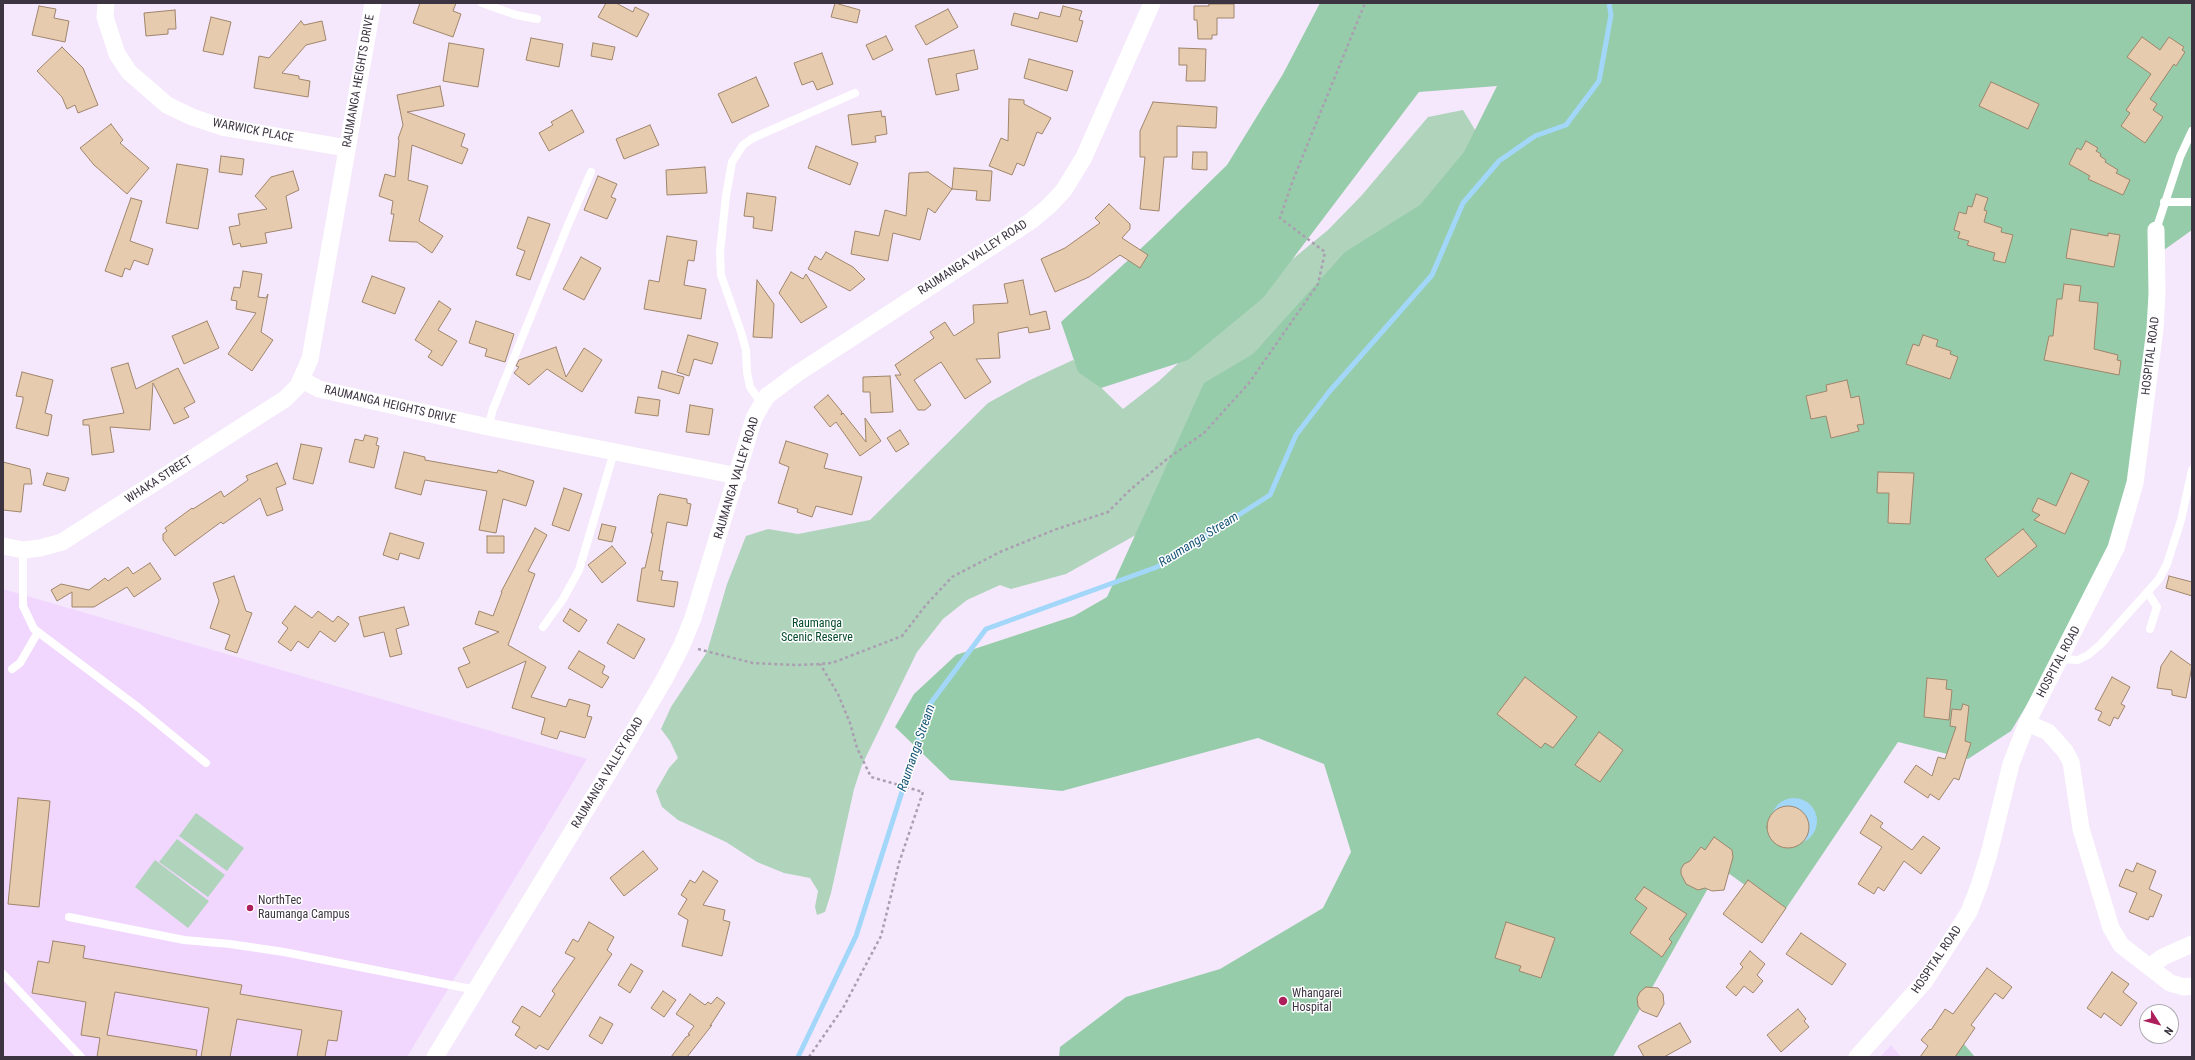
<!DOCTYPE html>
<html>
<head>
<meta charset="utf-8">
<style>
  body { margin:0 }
  #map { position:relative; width:2195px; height:1060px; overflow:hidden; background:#f5e8fc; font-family:"Roboto Condensed",sans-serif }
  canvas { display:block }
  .frame { position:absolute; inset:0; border:4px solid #3c3441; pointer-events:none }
  .north { position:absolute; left:2139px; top:1004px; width:40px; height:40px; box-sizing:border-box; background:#fff; border:1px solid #b1aeb3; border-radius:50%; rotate:126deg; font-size:11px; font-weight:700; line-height:16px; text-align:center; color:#3c3441 }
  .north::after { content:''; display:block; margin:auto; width:14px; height:18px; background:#ad1f5b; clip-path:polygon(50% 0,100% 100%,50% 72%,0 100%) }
</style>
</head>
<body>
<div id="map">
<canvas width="2195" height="1060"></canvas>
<div class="frame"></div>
<div class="north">N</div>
</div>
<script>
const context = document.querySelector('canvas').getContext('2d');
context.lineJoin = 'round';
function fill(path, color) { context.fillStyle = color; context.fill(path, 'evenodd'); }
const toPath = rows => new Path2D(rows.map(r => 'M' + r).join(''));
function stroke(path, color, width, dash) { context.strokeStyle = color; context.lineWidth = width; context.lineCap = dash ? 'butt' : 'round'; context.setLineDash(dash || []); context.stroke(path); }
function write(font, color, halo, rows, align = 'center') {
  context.font = font + ' "Roboto Condensed",sans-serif'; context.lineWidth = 3; context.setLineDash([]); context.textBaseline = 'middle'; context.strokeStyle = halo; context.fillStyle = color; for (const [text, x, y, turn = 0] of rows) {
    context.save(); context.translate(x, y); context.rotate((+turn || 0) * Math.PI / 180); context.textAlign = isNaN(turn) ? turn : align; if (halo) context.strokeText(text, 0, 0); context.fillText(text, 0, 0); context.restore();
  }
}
fill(toPath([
  [3,589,587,759,407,1057,3,1057],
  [1891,1045,1901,1057,1880,1057]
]), '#f1d7fe');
fill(toPath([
  [1463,110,1483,143,1143,531,1066,574,1011,589,1000,585,967,600,943,619,917,652,862,765,854,789,831,893,825,912,817,915,815,907,818,891,810,878,784,873,757,862,726,842,678,820,662,807,656,791,669,768,678,758,670,741,661,729,671,707,707,652,727,584,746,536,768,529,798,534,870,520,988,403,1028,381,1073,360,1123,409,1159,381,1278,271,1328,230,1362,195,1428,117],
  [196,813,244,848,227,871,179,836],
  [177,839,225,875,208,897,159,862],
  [155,860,209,901,188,928,135,887]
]), '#b0d3bc');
fill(toPath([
  [1320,3,2192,3,2192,230,2157,255,2151,372,2108,571,2011,731,1968,759,1898,742,1783,913,1720,867,1613,1057,1059,1057,1060,1047,1126,997,1220,969,1323,908,1351,852,1324,764,1258,738,1062,791,950,780,895,727,914,694,956,655,1074,616,1107,597,1204,383,1253,354,1345,252,1420,205,1464,152,1497,86,1419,92,1263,298,1188,360,1101,388,1078,372,1061,322,1150,240,1227,165,1283,74],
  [1953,1031,1975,1057,1931,1057]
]), '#97ccab');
fill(toPath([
  '1771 821a23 23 0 1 1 46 0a23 23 0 1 1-46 0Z'
]), '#a2d7f9');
stroke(toPath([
  [798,1057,856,936,930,704,986,629,1157,567,1270,495,1296,435,1329,392,1432,275,1463,203,1499,161,1535,136,1566,125,1599,81,1611,15,1609,3]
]), '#a2d7f9', 5);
const building = toPath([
  [420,3,456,3,453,11,461,14,453,37,413,23,420,3],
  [606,3,616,3,633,12,635,7,649,14,637,37,598,17,606,3],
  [835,3,860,10,857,23,831,17,835,3],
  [1209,4,1234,4,1234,18,1217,18,1217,35,1212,35,1212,39,1198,39,1197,20,1194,20,1194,6,1209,6,1209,4],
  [39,6,56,9,54,18,69,21,65,42,32,35,39,6],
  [1063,6,1082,11,1079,20,1083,21,1077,42,1011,25,1014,13,1038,19,1040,12,1060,17,1063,6],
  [948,9,958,27,926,45,915,26,948,9],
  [175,10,176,29,168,29,168,34,146,36,144,13,175,10],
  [211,17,231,22,223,55,203,51,211,17],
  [301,21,304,25,322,21,326,40,306,45,282,73,299,76,299,79,310,81,308,97,254,88,259,56,269,58,301,21],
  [886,36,893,50,873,60,866,45,886,36],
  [2142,37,2160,50,2169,37,2184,47,2182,50,2185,52,2176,66,2174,64,2150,99,2157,104,2153,110,2163,117,2145,143,2121,126,2130,113,2126,110,2151,74,2127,57,2142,37],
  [531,38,563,44,559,67,526,60,531,38],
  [449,43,484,49,478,87,443,81,449,43],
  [593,43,615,47,612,60,591,56,593,43],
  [62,47,83,68,98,105,78,113,75,105,67,109,62,97,37,71,62,47],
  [1179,48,1206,49,1205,81,1186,81,1187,65,1179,65,1179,48],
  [974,50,978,69,956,74,959,90,936,95,928,59,974,50],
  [822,53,833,84,817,90,813,81,802,85,794,63,822,53],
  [1029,59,1073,71,1067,91,1024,78,1029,59],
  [756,77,769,106,732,123,718,94,756,77],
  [1991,82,2039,104,2028,129,1979,106,1991,82],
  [440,86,444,106,407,112,465,134,461,146,468,149,462,164,412,145,408,180,428,186,419,221,443,236,432,253,417,242,389,241,394,214,391,214,393,201,379,196,385,174,395,177,399,140,398,139,403,125,397,95,440,86],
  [1009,99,1024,100,1024,104,1051,118,1042,134,1037,132,1024,166,1017,163,1012,175,989,166,1001,138,1008,141,1009,99],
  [1153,102,1217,107,1216,128,1177,126,1177,157,1164,157,1159,211,1140,209,1145,157,1140,157,1140,131,1153,102],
  [572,110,584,132,549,151,539,133,553,125,551,122,572,110],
  [881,111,882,117,885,116,887,134,875,136,876,142,852,145,848,115,881,111],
  [111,124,123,140,120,143,149,168,127,194,94,165,80,148,111,124],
  [650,125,659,145,624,159,616,139,650,125],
  [2086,141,2098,148,2096,151,2101,154,2100,156,2106,160,2105,162,2118,170,2116,173,2130,180,2123,195,2088,179,2090,176,2069,164,2077,148,2081,150,2086,141],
  [816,146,858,163,850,185,808,168,816,146],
  [1193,152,1207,152,1207,170,1192,169,1193,152],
  [221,156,244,159,242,175,219,172,221,156],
  [177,164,208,169,198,229,166,223,177,164],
  [705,167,707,193,667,195,666,170,705,167],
  [954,168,992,171,990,201,976,200,977,191,952,189,954,168],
  [293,171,299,190,286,196,292,228,265,233,267,243,241,247,240,243,233,245,229,227,240,225,238,214,267,209,255,196,271,177,293,171],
  [928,172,952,189,935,213,928,208,920,240,893,233,888,261,851,254,855,231,879,236,885,210,906,216,909,173,928,172],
  [598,176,617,184,611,197,616,199,607,219,584,210,598,176],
  [747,193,776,197,772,231,753,228,754,217,744,216,747,193],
  [1976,194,1988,198,1984,210,1987,211,1984,222,2002,228,2001,232,2013,235,2005,263,1993,260,1995,253,1967,245,1969,241,1958,238,1960,232,1954,230,1959,212,1966,214,1968,206,1972,207,1976,194],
  [131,198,142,201,130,241,153,249,148,265,134,260,130,270,125,268,122,277,105,271,131,198],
  [1109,204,1130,224,1130,229,1122,238,1148,255,1140,268,1120,255,1089,277,1055,292,1041,259,1065,248,1100,223,1095,218,1109,204],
  [528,217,550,224,530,280,516,275,525,251,517,248,528,217],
  [2071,229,2108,236,2108,233,2120,235,2114,267,2066,258,2071,229],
  [667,236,697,241,694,261,688,260,684,285,706,289,701,319,644,309,649,280,659,282,667,236],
  [826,252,853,267,865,279,850,291,808,269,815,256,821,260,826,252],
  [581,257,601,268,584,300,563,289,581,257],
  [243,271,262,274,258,297,266,298,268,294,261,332,273,340,252,371,228,354,256,313,236,309,237,301,231,300,234,287,240,288,243,271],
  [791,272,803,279,806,274,827,307,801,323,779,293,791,272],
  [372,276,405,288,395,314,362,302,372,276],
  [757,280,774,304,772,338,753,337,757,280],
  [1023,280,1030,315,1046,311,1050,329,1029,333,1028,327,998,333,1000,358,976,359,991,382,965,399,941,362,914,380,931,405,925,410,918,410,895,375,901,375,895,365,934,338,930,332,945,322,954,336,974,323,973,305,1008,303,1004,284,1023,280],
  [2064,284,2081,286,2079,301,2098,303,2094,349,2118,355,2117,360,2121,361,2119,375,2044,360,2049,336,2053,336,2057,299,2062,299,2064,284],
  [439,301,451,309,438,330,457,341,442,366,428,357,432,351,415,340,439,301],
  [207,321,219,348,184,364,172,336,207,321],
  [476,321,514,334,505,362,485,356,487,349,469,343,476,321],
  [688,335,718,343,712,364,694,359,689,376,677,372,688,335],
  [1923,335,1938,340,1936,346,1951,351,1950,354,1958,357,1950,379,1906,364,1913,344,1919,346,1923,335],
  [556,347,566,377,584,348,602,360,582,392,547,369,529,385,514,373,519,367,516,366,519,360,556,347],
  [128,363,136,389,178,368,195,402,184,408,189,417,174,424,153,383,150,430,110,427,114,452,92,455,89,425,83,425,83,420,124,413,111,368,128,363],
  [662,371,684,377,679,394,658,388,662,371],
  [22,372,53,380,46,409,45,413,52,415,48,436,16,428,23,400,23,397,16,396,22,372],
  [890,376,893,412,871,413,870,392,863,392,863,377,890,376],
  [1847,380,1851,398,1859,396,1864,424,1857,425,1859,431,1831,438,1826,416,1811,419,1806,396,1827,391,1826,385,1847,380],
  [828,395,842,412,841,415,843,413,866,442,865,418,881,441,860,456,836,422,830,427,814,407,828,395],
  [638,397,660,400,658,416,635,413,638,397],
  [690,405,713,409,709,435,686,432,690,405],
  [900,430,909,444,896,452,887,438,900,430],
  [365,435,378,438,376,445,379,446,374,468,349,462,355,439,363,441,365,435],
  [786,441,828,454,824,468,862,477,852,515,816,506,812,517,797,512,798,509,778,503,789,467,779,463,786,441],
  [301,444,322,448,313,484,293,479,301,444],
  [404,452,425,457,425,460,497,473,498,470,534,481,526,506,503,499,496,533,479,530,487,491,425,480,421,495,395,488,404,452],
  [3,462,30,469,32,484,24,484,21,512,3,510,3,462],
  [277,463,286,484,276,488,283,510,267,516,260,498,223,524,221,522,175,556,163,540,163,534,167,531,165,528,192,508,193,509,221,491,224,497,248,480,246,476,277,463],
  [1878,472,1914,473,1910,524,1888,523,1889,493,1877,493,1878,472],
  [47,473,69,478,65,491,43,485,47,473],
  [2071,473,2089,481,2065,534,2034,520,2040,515,2032,511,2038,498,2056,506,2071,473],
  [564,488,582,494,569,531,552,525,564,488],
  [660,494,687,499,687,503,691,504,687,526,667,522,662,551,659,571,663,571,661,580,678,582,674,607,637,601,642,568,645,568,653,533,651,533,658,496,660,494],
  [602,524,616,527,612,542,598,539,602,524],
  [535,528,547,535,528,571,535,574,508,645,546,667,531,697,566,707,569,699,590,705,587,716,592,717,585,738,560,731,557,739,541,734,545,718,512,708,526,661,467,688,458,668,470,663,463,648,499,632,475,624,479,611,493,616,502,592,501,592,535,528],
  [2023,529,2037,546,1998,577,1985,559,2023,529],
  [390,533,424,543,419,559,400,553,398,560,383,555,390,533],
  [487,536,504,536,504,553,487,553,487,536],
  [612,546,626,563,602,583,588,565,612,546],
  [150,563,161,579,134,597,127,587,94,607,72,607,72,592,57,601,51,590,61,584,89,590,105,578,108,581,128,567,133,574,150,563],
  [234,576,246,611,252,613,237,653,225,649,230,635,210,628,219,601,213,583,234,576],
  [2169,576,2192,582,2192,596,2166,588,2169,576],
  [295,606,312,618,318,611,333,622,338,616,349,624,335,642,320,631,308,648,298,641,291,651,278,642,288,628,282,623,295,606],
  [404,607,409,625,396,629,402,654,390,657,384,632,364,637,359,617,404,607],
  [570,609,587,620,579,632,563,621,570,609],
  [618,624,645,639,634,659,607,643,618,624],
  [579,651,605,666,602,673,609,677,602,688,568,668,579,651],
  [2171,651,2192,666,2186,698,2172,695,2172,690,2157,688,2161,666,2171,651],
  [1525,677,1577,717,1553,748,1545,743,1541,748,1497,714,1525,677],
  [2112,677,2130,687,2121,704,2125,706,2118,719,2114,717,2110,726,2098,720,2102,712,2095,709,2112,677],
  [1927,678,1947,680,1946,689,1952,690,1949,720,1924,717,1927,678],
  [1963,704,1969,706,1965,741,1971,743,1959,780,1954,778,1939,800,1930,794,1928,798,1904,782,1916,765,1932,776,1938,757,1945,759,1956,727,1950,726,1952,709,1961,710,1963,704],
  [1599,732,1623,750,1600,782,1575,765,1599,732],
  [18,798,50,801,39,907,8,904,18,798],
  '1767 827a21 21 0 1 1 42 0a21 21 0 1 1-42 0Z',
  [1871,815,1883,823,1880,827,1912,850,1923,836,1940,848,1921,874,1904,861,1884,891,1878,887,1874,894,1858,884,1882,847,1860,833,1871,815],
  [1714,837,1732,850,1733,857,1724,890,1712,891,1705,888,1698,890,1686,884,1681,874,1681,869,1684,864,1690,861,1701,847,1705,850,1714,837],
  [643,851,658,869,624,896,610,878,643,851],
  [2137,863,2156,871,2149,889,2162,895,2153,917,2150,916,2148,920,2129,912,2137,893,2119,886,2126,869,2133,872,2137,863],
  [703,871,718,881,703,905,725,910,723,920,730,922,722,956,682,946,688,920,678,914,687,899,681,895,690,880,695,883,703,871],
  [1748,880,1786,908,1762,943,1723,914,1748,880],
  [1644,887,1687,914,1669,939,1672,942,1662,957,1630,933,1647,908,1635,899,1644,887],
  [589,922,614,937,607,950,612,954,548,1050,539,1045,536,1049,515,1035,520,1027,512,1022,522,1006,540,1017,555,994,552,991,575,958,565,953,573,939,578,942,589,922],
  [1506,922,1555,938,1541,978,1519,971,1521,966,1495,958,1506,922],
  [1801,933,1846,964,1832,985,1786,954,1801,933],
  [53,941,85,946,83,958,242,985,240,994,342,1011,337,1041,328,1040,325,1057,297,1057,302,1030,237,1019,230,1057,201,1057,209,1008,115,992,107,1035,197,1050,196,1057,97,1057,100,1038,81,1035,86,1002,32,993,38,961,49,963,53,941],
  [1750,951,1765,964,1757,975,1763,981,1753,993,1744,986,1736,996,1726,987,1743,967,1740,964,1750,951],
  [631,964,643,971,630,993,618,985,631,964],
  [1987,968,2012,987,2003,999,1995,993,1971,1025,1975,1028,1955,1057,1920,1057,1928,1046,1921,1040,1930,1029,1931,1030,1945,1009,1953,1014,1987,968],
  [2112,972,2129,984,2123,992,2137,1003,2121,1026,2104,1013,2101,1018,2087,1008,2112,972],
  [1646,987,1658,988,1663,994,1664,1004,1657,1017,1642,1011,1638,1006,1637,998,1640,992,1646,987],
  [663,991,676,1000,664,1017,651,1008,663,991],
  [690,994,705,1005,708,1002,711,1004,717,997,725,1003,710,1026,712,1025,687,1057,671,1057,686,1037,690,1035,688,1034,694,1026,676,1014,690,994],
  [1798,1009,1806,1019,1804,1021,1809,1027,1781,1052,1767,1035,1798,1009],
  [600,1017,613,1024,602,1044,589,1036,600,1017],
  [1680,1023,1691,1042,1664,1057,1644,1057,1638,1046,1680,1023]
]);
fill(building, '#e7cbaf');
stroke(building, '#9f856b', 1);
stroke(toPath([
  [698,649,753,663,796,665,820,664,832,663,902,636,926,605,952,577,1000,552,1054,530,1108,512,1130,490,1167,459,1204,433,1249,383,1318,284,1325,252,1280,218,1293,180,1365,3],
  [809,1057,843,1008,881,936,899,863,923,792,871,777,857,748,850,723,838,694,820,664]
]), '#aa9fb0', 2.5, [3, 3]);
stroke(toPath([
  [482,3,516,15,537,19],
  [2164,202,2192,202],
  [2156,230,2180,157,2192,131],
  [762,404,750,387,747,372,746,350,741,332,721,275,720,252,726,196,732,162,743,145,753,138,855,93],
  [488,427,493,409,568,225,591,172],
  [23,550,23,606,34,629,139,708,206,763],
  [2148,593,2157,607,2150,629],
  [543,627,563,599,579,570,614,452],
  [2060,659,2078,660,2088,655,2100,645,2159,579,2167,564,2181,520,2192,470],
  [12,669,20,663,38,632],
  [69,917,184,940,230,944,284,952,476,990],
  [3,974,81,1057]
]), '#fff', 8);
stroke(toPath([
  [106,3,105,17,117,54,129,72,167,105,192,117,222,127,347,148],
  [302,380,319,389,488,427,738,476],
  [3,546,23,550,40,548,62,542,285,399,298,386,310,359,373,3],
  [2027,723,2048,732,2065,751,2071,762,2081,829,2111,928,2121,945,2170,983,2184,987,2192,986],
  [2149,967,2163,957,2192,944],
  [435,1057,629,739,664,680,682,645,693,618,754,418,762,404,767,396,798,373,1031,221,1049,206,1064,190,1084,157,1152,3],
  [1857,1057,1925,981,1969,912,1979,886,1989,854,2011,764,2027,723,2116,548,2135,483,2155,329,2157,294,2156,230]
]), '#fff', 17);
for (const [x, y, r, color] of [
  [250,908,4,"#ad1f5b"],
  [1283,1001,5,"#ad1f5b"]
]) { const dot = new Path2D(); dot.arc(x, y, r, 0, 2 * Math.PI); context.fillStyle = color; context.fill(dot); stroke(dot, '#fff', 1.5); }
write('12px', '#3c3441', '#fff', [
  ["RAUMANGA HEIGHTS DRIVE",359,81,-80],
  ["WARWICK PLACE",253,131,11],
  ["RAUMANGA VALLEY ROAD",973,258,-33],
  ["HOSPITAL ROAD",2151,356,-83],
  ["RAUMANGA HEIGHTS DRIVE",390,405,13],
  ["RAUMANGA VALLEY ROAD",737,478,-73],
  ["WHAKA STREET",159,480,-33],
  ["HOSPITAL ROAD",2059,662,-62],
  ["RAUMANGA VALLEY ROAD",608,773,-59],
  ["HOSPITAL ROAD",1937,960,-56]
]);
write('12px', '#054a2c', '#fff', [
  ["Raumanga",817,624],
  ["Scenic Reserve",817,638]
]);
write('12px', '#3c3441', '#fff', [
  ["NorthTec",258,901],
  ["Raumanga Campus",258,915],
  ["Whangarei",1292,994],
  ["Hospital",1292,1008]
], 'left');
write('italic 13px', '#185778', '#fff', [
  ["Raumanga Stream",1199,540,-32],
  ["Raumanga Stream",917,748,-71]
]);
</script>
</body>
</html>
